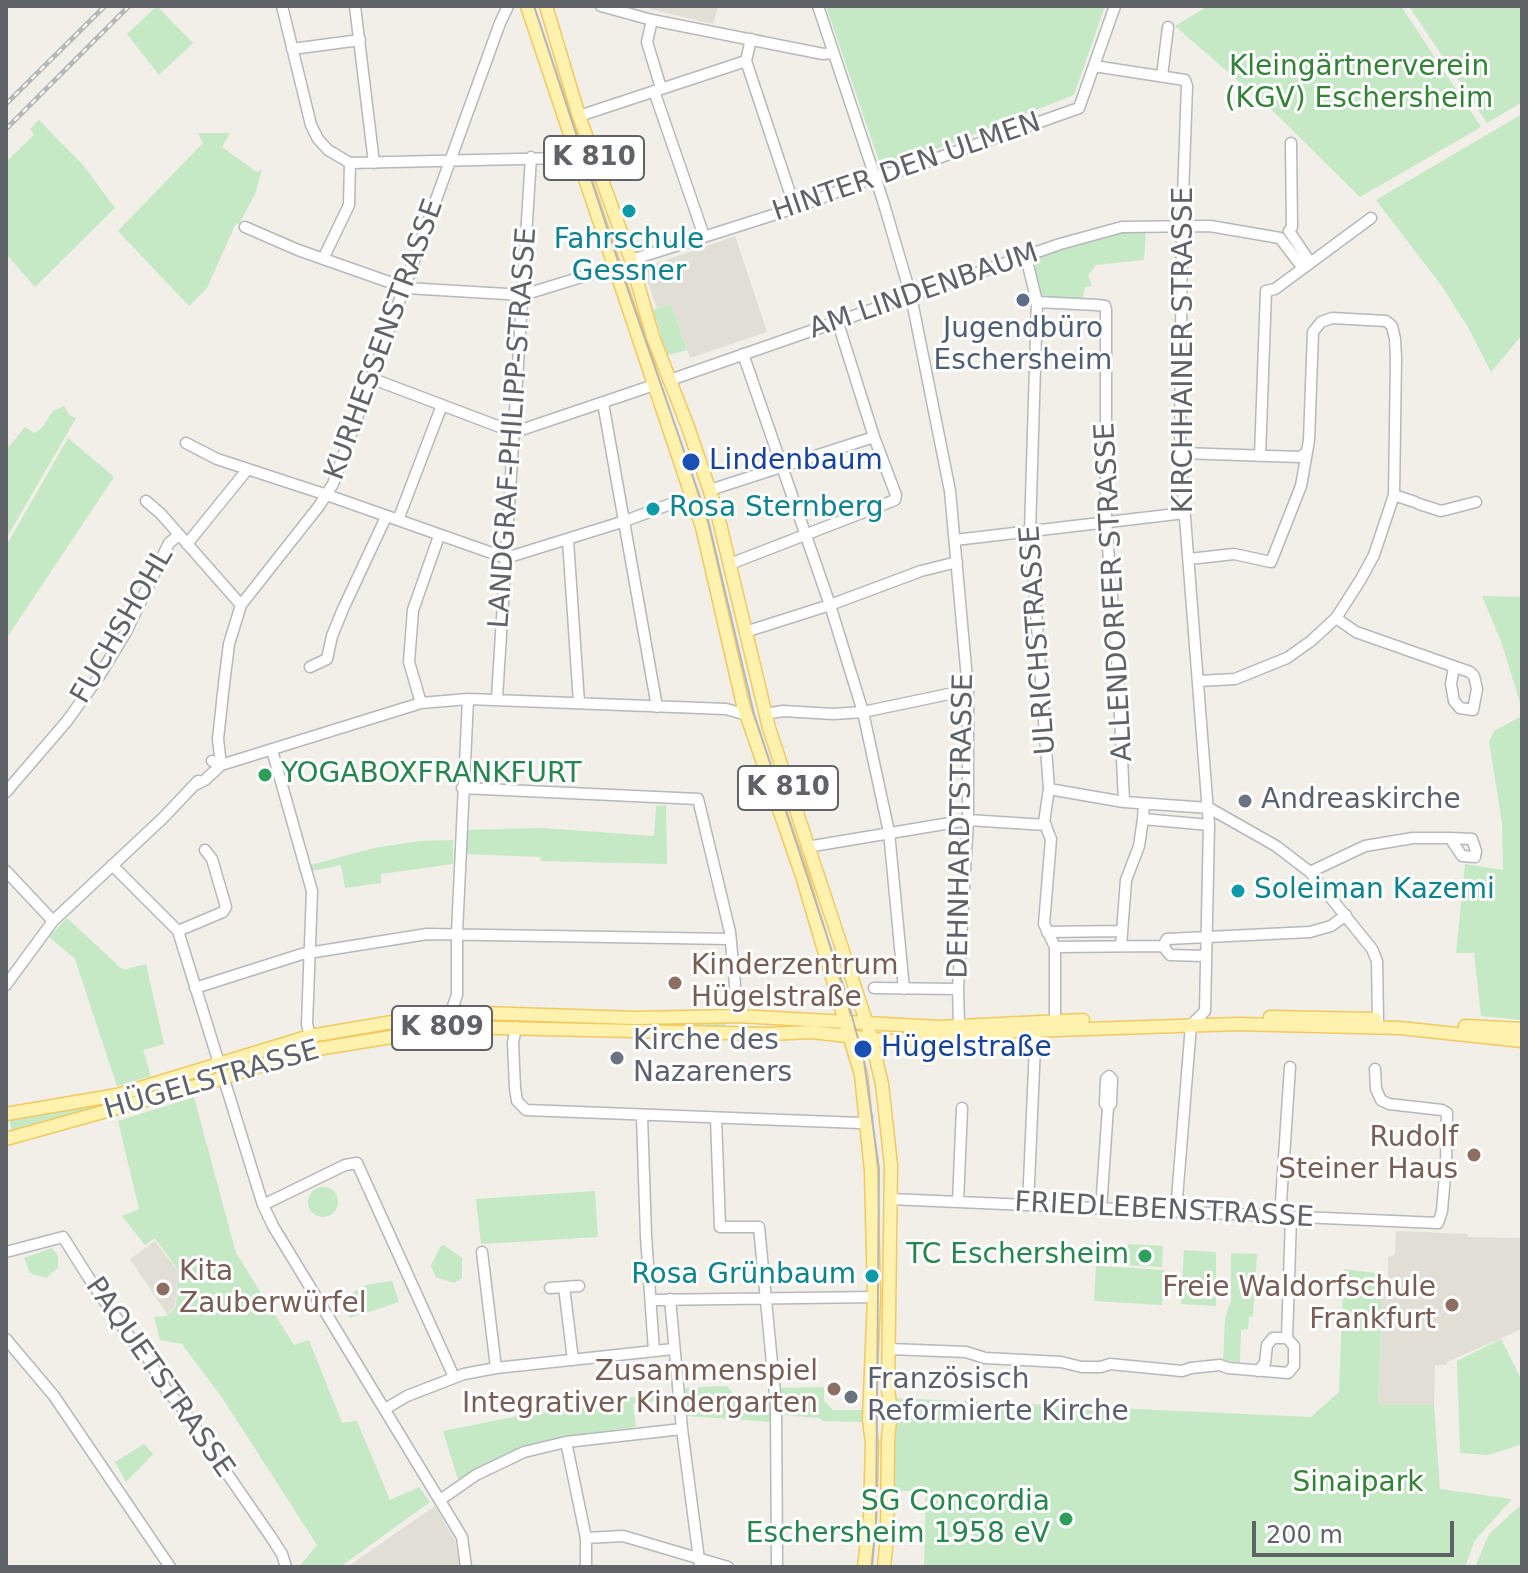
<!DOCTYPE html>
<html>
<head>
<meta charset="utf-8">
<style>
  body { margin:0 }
  #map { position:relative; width:1528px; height:1573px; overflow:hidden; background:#f1efe8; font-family:"DejaVu Sans",sans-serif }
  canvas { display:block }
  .frame { position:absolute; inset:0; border:8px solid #5f6368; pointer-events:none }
  .scale { position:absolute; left:1252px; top:1521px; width:202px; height:36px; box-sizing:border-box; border:4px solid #5f6368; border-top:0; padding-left:10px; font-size:24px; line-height:28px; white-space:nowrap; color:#5f6368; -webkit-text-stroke:6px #fff; paint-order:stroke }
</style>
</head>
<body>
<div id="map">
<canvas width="1528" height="1573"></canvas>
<div class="frame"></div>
<div class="scale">200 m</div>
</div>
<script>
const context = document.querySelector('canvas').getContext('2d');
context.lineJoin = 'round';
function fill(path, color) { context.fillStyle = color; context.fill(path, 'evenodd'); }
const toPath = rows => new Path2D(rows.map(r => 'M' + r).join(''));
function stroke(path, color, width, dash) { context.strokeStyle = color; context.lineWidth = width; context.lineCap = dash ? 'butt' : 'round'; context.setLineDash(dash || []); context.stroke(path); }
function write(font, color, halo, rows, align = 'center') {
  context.font = font + ' "DejaVu Sans",sans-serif'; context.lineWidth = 6; context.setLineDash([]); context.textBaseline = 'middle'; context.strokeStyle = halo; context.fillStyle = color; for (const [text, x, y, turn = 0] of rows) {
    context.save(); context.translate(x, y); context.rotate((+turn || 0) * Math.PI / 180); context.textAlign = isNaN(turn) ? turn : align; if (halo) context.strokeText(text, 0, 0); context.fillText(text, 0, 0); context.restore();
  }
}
fill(toPath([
  [650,6,718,6,713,24,649,9],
  [735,236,767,332,690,358,671,304,657,309,643,268],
  [1396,1231,1467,1234,1468,1237,1522,1238,1522,1329,1447,1362,1446,1365,1435,1365,1434,1405,1378,1405,1383,1280,1388,1276,1388,1257,1395,1254],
  [155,1241,178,1271,175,1307,167,1314,130,1259],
  [435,1506,455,1541,460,1567,347,1567]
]), '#e1ded6');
fill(toPath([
  [157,6,193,43,159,75,127,34],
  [826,6,1105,6,1074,95,882,170],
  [1208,6,1401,6,1481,127,1360,197,1274,112,1175,26],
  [1409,6,1522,6,1522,102,1487,123],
  [1522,114,1522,335,1491,372,1468,327,1441,285,1376,200],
  [39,120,83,165,115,208,35,287,6,254,6,162,34,135,30,129],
  [198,133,230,133,222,147,257,172,262,169,255,194,239,224,236,223,207,288,189,306,118,231,203,143],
  [1146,231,1144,260,1096,265,1088,276,1092,286,1085,287,1082,301,1041,297,1030,260,1120,232],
  [671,304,687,350,667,355,653,310],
  [64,406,69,415,76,418,6,539,6,450,25,427,34,433,42,428,53,411],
  [68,438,114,477,6,639,6,546],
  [1482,596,1522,597,1522,709,1501,641],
  [1522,716,1522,1020,1481,1016,1474,953,1456,953,1465,864,1503,870,1502,822,1489,742,1494,731],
  [666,805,667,864,541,861,540,857,466,854,466,830,541,828,654,836,656,806],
  [453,840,453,864,381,874,381,883,345,888,341,865,312,871,311,865,374,848,419,841],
  [67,918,123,970,146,964,164,1044,143,1050,151,1076,117,1086,75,959,49,937],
  [440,1017,728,1022,724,1027,384,1034,382,1031,382,1028],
  [214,1071,217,1075,12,1134,9,1116],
  [194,1097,236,1253,294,1345,309,1340,342,1423,357,1421,390,1500,419,1487,430,1502,340,1567,299,1567,317,1545,223,1399,182,1344,160,1340,154,1317,166,1316,176,1307,178,1270,155,1238,145,1245,122,1216,139,1209,118,1121],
  '308 1202a15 15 0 1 1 30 0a15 15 0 1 1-30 0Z',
  [595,1191,598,1237,481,1244,476,1199],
  [1128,1244,1163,1246,1162,1267,1127,1265],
  [444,1245,462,1258,462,1278,454,1283,436,1277,431,1266,440,1247],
  [52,1248,58,1256,58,1268,46,1278,30,1273,24,1258],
  [1184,1250,1216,1252,1216,1306,1181,1304],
  [1231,1253,1257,1254,1253,1316,1249,1317,1248,1329,1241,1330,1240,1362,1223,1361,1225,1318,1231,1301],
  [1096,1266,1164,1270,1162,1305,1094,1301],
  [1344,1269,1383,1274,1378,1405,1434,1405,1440,1489,1512,1499,1475,1540,1465,1567,924,1567,926,1491,894,1491,894,1398,1311,1417,1339,1392],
  [392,1281,399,1302,350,1318,340,1300,366,1285],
  [1501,1339,1522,1381,1522,1444,1489,1455,1460,1453,1457,1361],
  [727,1386,741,1403,779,1403,777,1388,824,1387,824,1401,833,1410,864,1410,864,1422,823,1421,819,1418,783,1415,772,1422,687,1416,684,1388],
  [670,1393,671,1399,633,1404,636,1427,568,1436,528,1446,459,1483,443,1431,518,1416,625,1401,631,1397],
  [144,1444,153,1454,126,1482,115,1462],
  [1522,1504,1522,1567,1475,1567,1489,1534]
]), '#c5e8c5');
const minor = toPath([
  [282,6,311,125,318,139,328,150,350,163,561,158,575,153],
  [355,6,374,163],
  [601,6,652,20,823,54,833,53],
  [818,6,883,201,911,296,950,491,968,690,968,820,958,989,959,1025],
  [652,20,647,42,661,88],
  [751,39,746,61,795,208],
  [292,49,360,40],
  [1094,66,1185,80,1187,86,1182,224,1180,453,1209,825,1205,1011,1191,1025,1176,1211],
  [1162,76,1168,27],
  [654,91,704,236],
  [579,116,746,61],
  [245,227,298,250,406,288,523,295,614,267],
  [1289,231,1292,227,1291,143],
  [1289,231,1310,262],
  [1280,238,1302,267],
  [1026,257,1037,302,1030,531,1049,789,1044,822,1051,839,1044,924,1055,947,1055,1021],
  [323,259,349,205,350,163],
  [631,260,795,208,875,177,907,169,1079,108,1115,6],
  [1037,302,1097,305,1105,306,1106,310,1106,522,1118,671,1124,802],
  [743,354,830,605,863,712,889,832,904,989],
  [373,379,508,430,524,429,654,385],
  [670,380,1060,244,1122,227,1210,226,1280,238],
  [603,403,657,707],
  [186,443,217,459,327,495,506,558,625,521,692,496],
  [1180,453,1300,457,1307,452,1309,440,1313,332,1321,322,1332,318,1386,321,1392,326,1395,339,1396,359,1394,495,1374,555,1361,579,1336,618,1311,641,1287,658,1235,679,1199,681],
  [1260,456,1266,291,1275,289,1371,218],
  [710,490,874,437],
  [1394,495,1415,502],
  [146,501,161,514,241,605],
  [1419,504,1441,511,1476,502],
  [398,520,442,405],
  [568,540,579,703],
  [955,540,1185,513],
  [187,544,247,470],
  [1189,559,1234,554,1271,562,1301,486,1307,452],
  [730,564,895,500,896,495,874,437,838,323],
  [1336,618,1356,632,1470,672,1474,676,1477,689,1473,710,1460,708,1454,701,1451,684,1454,667],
  [745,632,830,605,921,571,957,562],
  [310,667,327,659,332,636,343,609,386,517],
  [497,698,531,157],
  [421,703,409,662,413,610,439,536],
  [765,714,783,711,833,714,863,712,968,690],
  [272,750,312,891,307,1024,310,1036],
  [212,761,221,765,421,703,468,699,726,709,747,715],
  [193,786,205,780,221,765,218,739,224,684,229,644,241,605,319,506,333,484,500,23,508,6],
  [462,788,698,799,730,932,738,1016],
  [1049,789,1124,802,1209,808,1276,846,1310,872,1372,949,1377,961,1378,1020],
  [6,792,67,721,98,678,126,632,169,543,179,535],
  [1144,804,1143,819,1209,825],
  [807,847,968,820,1046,825],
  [112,865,178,931,263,1205,273,1226,462,1537,466,1567],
  [6,871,53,921],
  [1310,872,1365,846,1413,838,1450,838,1472,839,1476,851,1475,857,1462,856,1450,838],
  [178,931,223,912,226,907,212,859,205,850],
  [1047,932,1121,931],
  [1121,946,1126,880,1139,846,1143,819],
  [1163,946,1170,955,1205,956],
  [1055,947,1163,946,1167,939,1310,932,1331,926,1346,915],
  [6,985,53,921,163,818,198,781],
  [195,988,302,954,427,934,730,939],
  [874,988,958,989],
  [451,1012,457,995,457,933,468,699],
  [516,1027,513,1043,515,1088,517,1101,526,1110,860,1123,867,1117],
  [1109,1076,1112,1079,1111,1104,1108,1107,1105,1104,1106,1079,1109,1076],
  [642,1116,646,1236,654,1351],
  [716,1118,720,1227,759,1227,776,1405,777,1567],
  [890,1199,1438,1223,1442,1211,1446,1163,1447,1113,1442,1110,1389,1104,1381,1100,1376,1089,1375,1069],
  [958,1202,962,1108],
  [263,1205,345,1165,357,1163,454,1377],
  [1028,1205,1036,1023],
  [1101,1209,1108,1107],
  [1280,1217,1290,1067],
  [6,1252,63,1237,92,1283,134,1343,146,1355,169,1394,177,1401,271,1537,282,1554,286,1567],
  [482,1252,496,1368],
  [564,1287,573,1360],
  [550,1288,579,1286],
  [670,1299,682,1429,700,1567],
  [651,1300,874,1297],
  [6,1339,54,1396,170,1567],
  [889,1349,966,1352,985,1358,1061,1362,1082,1367,1101,1367,1110,1364,1182,1371,1191,1368,1220,1365,1228,1368,1288,1373,1294,1366,1294,1346,1287,1338,1291,1218],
  [1258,1371,1265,1363,1267,1345,1273,1338,1287,1338],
  [385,1409,407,1396,464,1374,496,1368,673,1349],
  [566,1442,586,1538,586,1567],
  [440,1500,476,1475,524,1452,566,1442,682,1429],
  [586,1538,623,1536,728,1567]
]);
const major = toPath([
  [527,6,702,527,743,705,802,876,861,1075,871,1171,874,1297,869,1420,872,1443,870,1517,864,1567],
  [546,6,579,116,631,260,653,337,688,427,717,512,769,728,870,1033,882,1084,891,1165,888,1389,891,1412,888,1438,887,1538,884,1567],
  [1270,1017,1375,1019],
  [1465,1026,1522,1029],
  [6,1114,117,1095,310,1036,451,1012,636,1018,738,1016,939,1027,1083,1020],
  [6,1139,207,1083,305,1051,453,1027,767,1034,812,1032,891,1041,966,1033,1237,1024,1400,1028,1522,1041]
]);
stroke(minor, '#b5b8bc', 13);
stroke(major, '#f2c960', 15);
stroke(minor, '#fff', 10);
stroke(major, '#fff2af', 12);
stroke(toPath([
  [534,6,620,267,708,520,754,714,846,994,864,1061,879,1169,876,1521,872,1567]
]), '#b6b7b8', 2);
const rail = toPath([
  [6,104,105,6],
  [6,129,129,6]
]);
stroke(rail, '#b6b7b8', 5);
stroke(rail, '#fff', 2, [6]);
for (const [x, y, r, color] of [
  [629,211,8,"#0f9aa8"],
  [1023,300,8,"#5c6f8a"],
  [691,462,10,"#1a4fb4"],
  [653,509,8,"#0f9aa8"],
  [265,775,8,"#2e9e5b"],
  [1245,801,8,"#6b7280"],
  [1238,891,8,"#0f9aa8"],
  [675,983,8,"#8d6e63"],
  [863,1049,10,"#1a4fb4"],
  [617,1058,8,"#6b7280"],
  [1474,1155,8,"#8d6e63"],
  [1145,1256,8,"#2e9e5b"],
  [872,1276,8,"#0f9aa8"],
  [163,1289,8,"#8d6e63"],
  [1452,1305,8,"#8d6e63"],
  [834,1389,8,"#8d6e63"],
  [851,1397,8,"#6b7280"],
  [1066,1519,8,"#2e9e5b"]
]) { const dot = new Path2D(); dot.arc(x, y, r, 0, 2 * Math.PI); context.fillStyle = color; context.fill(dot); stroke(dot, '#fff', 3); }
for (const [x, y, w] of [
  [594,158,100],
  [788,788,100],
  [442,1028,100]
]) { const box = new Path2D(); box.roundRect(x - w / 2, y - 22, w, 44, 6); context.fillStyle = '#fff'; context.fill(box); stroke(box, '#5f6368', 2); }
write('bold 26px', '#5f6368', null, [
  ["K 810",594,158],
  ["K 810",788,788],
  ["K 809",442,1028]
]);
write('28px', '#348238', '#fff', [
  ["Kleingärtnerverein",1359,68],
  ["(KGV) Eschersheim",1359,100],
  ["Sinaipark",1358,1484]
]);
write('28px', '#5f6368', '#fff', [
  ["HINTER DEN ULMEN",907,168,-19],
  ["AM LINDENBAUM",924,292,-19],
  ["KURHESSENSTRASSE",385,340,-70],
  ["KIRCHHAINER STRASSE",1185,350,-90],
  ["LANDGRAF-PHILIPP-STRASSE",514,428,-86],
  ["ALLENDORFER STRASSE",1115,592,-93],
  ["FUCHSHOHL",123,626,-60],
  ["ULRICHSTRASSE",1039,640,-94],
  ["DEHNHARDTSTRASSE",962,826,-89],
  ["HÜGELSTRASSE",212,1081,-16],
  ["FRIEDLEBENSTRASSE",1164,1211,3],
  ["PAQUETSTRASSE",159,1378,55]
]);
write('28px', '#0d838f', '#fff', [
  ["Fahrschule",629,241,"center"],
  ["Gessner",629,273,"center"],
  ["Rosa Sternberg",669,509],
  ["Soleiman Kazemi",1254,891],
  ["Rosa Grünbaum",856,1276,"right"]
], 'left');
write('28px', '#4e5e75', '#fff', [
  ["Jugendbüro",1023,330],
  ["Eschersheim",1023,362]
]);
write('28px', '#164399', '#fff', [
  ["Lindenbaum",709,462],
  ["Hügelstraße",881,1049]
], 'left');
write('28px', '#27864d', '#fff', [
  ["YOGABOXFRANKFURT",281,775,"left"],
  ["TC Eschersheim",1129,1256],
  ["SG Concordia",1050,1503],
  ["Eschersheim 1958 eV",1050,1535]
], 'right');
write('28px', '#5b616d', '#fff', [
  ["Andreaskirche",1261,801],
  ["Kirche des",633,1042],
  ["Nazareners",633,1074],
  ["Französisch",867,1381],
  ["Reformierte Kirche",867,1413]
], 'left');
write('28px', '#785e54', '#fff', [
  ["Kinderzentrum",691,967,"left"],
  ["Hügelstraße",691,999,"left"],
  ["Rudolf",1458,1139],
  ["Steiner Haus",1458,1171],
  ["Kita",179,1273,"left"],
  ["Zauberwürfel",179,1305,"left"],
  ["Freie Waldorfschule",1436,1289],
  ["Frankfurt",1436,1321],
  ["Zusammenspiel",818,1373],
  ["Integrativer Kindergarten",818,1405]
], 'right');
</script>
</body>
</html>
